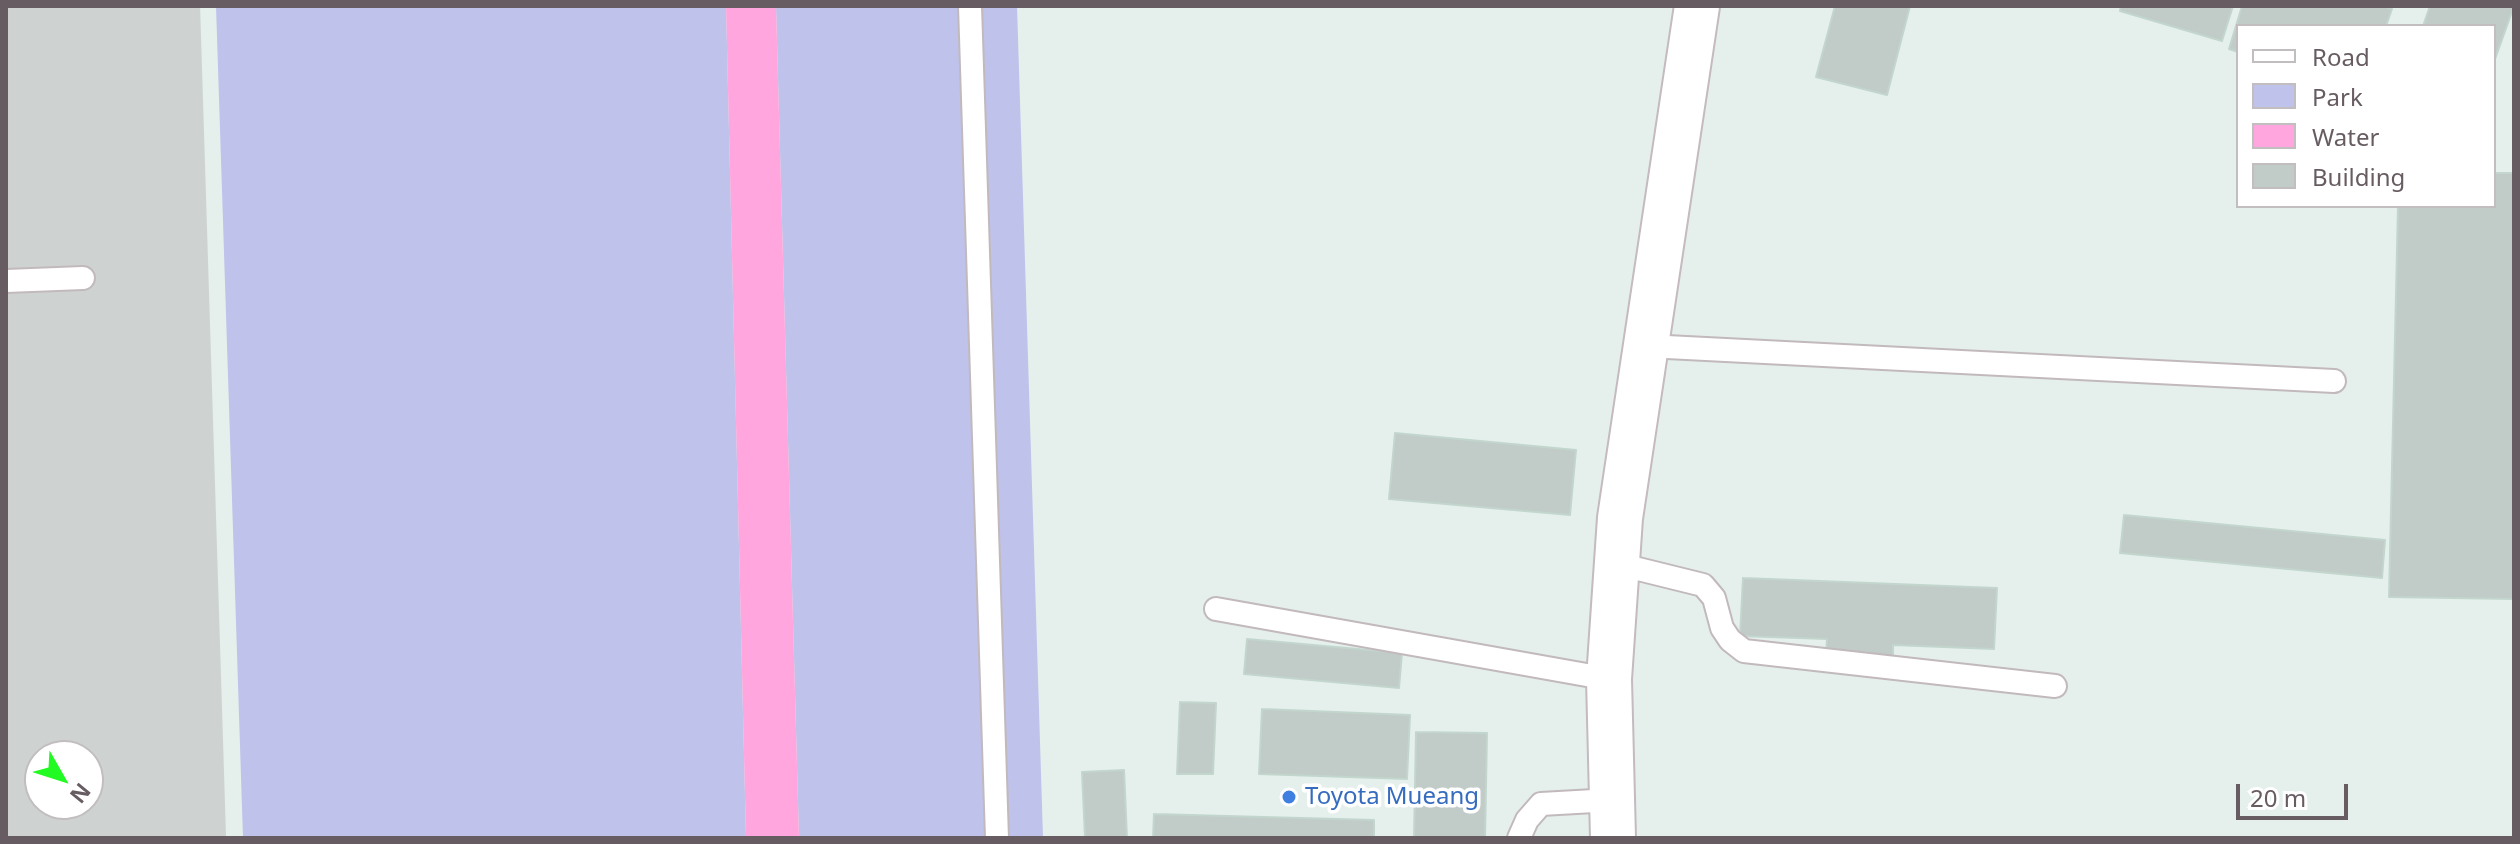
<!DOCTYPE html>
<html>
<head>
<meta charset="utf-8">
<style>
  body { margin:0 }
  #map { position:relative; width:2520px; height:844px; overflow:hidden; background:#e5f0ed; font-family:"Noto Sans",sans-serif }
  canvas { display:block }
  .frame { position:absolute; inset:0; border:8px solid #675c62; pointer-events:none }
  .legend { position:absolute; left:2236px; top:24px; width:260px; height:184px; box-sizing:border-box; background:#fff; border:2px solid #c2bec0; margin:0; padding:10px 14px; list-style:none; font-size:24px; color:#675c62 }
  .legend li { display:flex; align-items:center; gap:16px; height:40px }
  .legend b { width:40px; border:2px solid #c2bec0 }
  .north { position:absolute; left:24px; top:740px; width:80px; height:80px; box-sizing:border-box; background:#fff; border:2px solid #c2bec0; border-radius:50%; rotate:129deg; font-size:22px; font-weight:700; line-height:32px; text-align:center; color:#675c62 }
  .north::after { content:''; display:block; margin:auto; width:28px; height:36px; background:#21fa23; clip-path:polygon(50% 0,100% 100%,50% 72%,0 100%) }
  .scale { position:absolute; left:2236px; top:784px; width:112px; height:36px; box-sizing:border-box; border:4px solid #675c62; border-top:0; padding-left:10px; font-size:24px; line-height:28px; white-space:nowrap; color:#675c62; -webkit-text-stroke:6px #fff; paint-order:stroke }
</style>
</head>
<body>
<div id="map">
<canvas width="2520" height="844"></canvas>
<div class="frame"></div>
<ul class="legend">
<li><b style="height:10px;background:#fff"></b>Road</li>
<li><b style="height:22px;background:#bfc2ea"></b>Park</li>
<li><b style="height:22px;background:#ffa6de"></b>Water</li>
<li><b style="height:22px;background:#c1cbc7"></b>Building</li>
</ul>
<div class="north">N</div>
<div class="scale">20 m</div>
</div>
<script>
const context = document.querySelector('canvas').getContext('2d');
context.lineJoin = 'round';
function fill(path, color) { context.fillStyle = color; context.fill(path, 'evenodd'); }
const toPath = rows => new Path2D(rows.map(r => 'M' + r).join(''));
function stroke(path, color, width, dash) { context.strokeStyle = color; context.lineWidth = width; context.lineCap = dash ? 'butt' : 'round'; context.setLineDash(dash || []); context.stroke(path); }
function write(font, color, halo, rows, align = 'center') {
  context.font = font + ' "Noto Sans",sans-serif'; context.lineWidth = 7; context.setLineDash([]); context.textBaseline = 'middle'; context.strokeStyle = halo; context.fillStyle = color; for (const [text, x, y, turn = 0] of rows) {
    context.save(); context.translate(x, y); context.rotate((+turn || 0) * Math.PI / 180); context.textAlign = isNaN(turn) ? turn : align; if (halo) context.strokeText(text, 0, 0); context.fillText(text, 0, 0); context.restore();
  }
}
fill(toPath([
  [216,6,726,6,746,838,243,838],
  [776,6,1017,6,1043,838,799,838]
]), '#bfc2ea');
fill(toPath([
  [726,6,776,6,799,838,746,838]
]), '#ffa6de');
stroke(toPath([
  [6,653,48,617,92,546],
  [47,804,77,838]
]), '#ced3d2', 100);
stroke(toPath([
  [75,6,101,838]
]), '#ced3d2', 250);
const building = toPath([
  [1835,6,1910,6,1887,95,1816,77,1835,6],
  [2121,6,2233,6,2222,41,2120,11,2121,6],
  [2242,6,2383,6,2392,9,2386,26,2238,26,2238,52,2229,49,2242,6],
  [2430,6,2514,6,2494,62,2494,26,2423,26,2430,6],
  [2494,173,2514,173,2513,599,2389,597,2398,206,2494,206,2494,173],
  [1395,433,1576,450,1570,515,1389,499,1395,433],
  [2124,515,2385,540,2382,578,2120,553,2124,515],
  [1743,578,1997,588,1994,649,1893,645,1893,657,1826,655,1827,639,1740,636,1743,578],
  [1247,639,1402,653,1399,688,1244,674,1247,639],
  [1180,702,1216,703,1213,774,1177,774,1180,702],
  [1262,709,1410,715,1407,779,1259,774,1262,709],
  [1416,732,1487,733,1485,838,1414,838,1416,732],
  [1124,770,1127,838,1085,838,1082,772,1124,770],
  [1154,814,1374,820,1374,838,1153,838,1154,814]
]);
fill(building, '#c1cbc7');
stroke(building, '#c2d6ce', 2);
const service = toPath([
  [970,6,997,838],
  [6,281,83,278],
  [1647,346,2334,381],
  [1618,564,1703,585,1714,598,1722,628,1730,640,1744,651,2055,686],
  [1216,609,1609,679],
  [1519,838,1527,820,1541,804,1612,800]
]);
const secondary = toPath([
  [1613,838,1609,679,1620,518,1697,6]
]);
stroke(service, '#c2b9bd', 26);
stroke(secondary, '#c4babf', 48);
stroke(service, '#fff', 22);
stroke(secondary, '#fff', 44);
for (const [x, y, r, color] of [
  [1289,797,8,"#3f7fe0"]
]) { const dot = new Path2D(); dot.arc(x, y, r, 0, 2 * Math.PI); context.fillStyle = color; context.fill(dot); stroke(dot, '#fff', 3); }
write('24px', '#366cbe', '#fff', [
  ["Toyota Mueang",1305,797]
], 'left');
</script>
</body>
</html>
